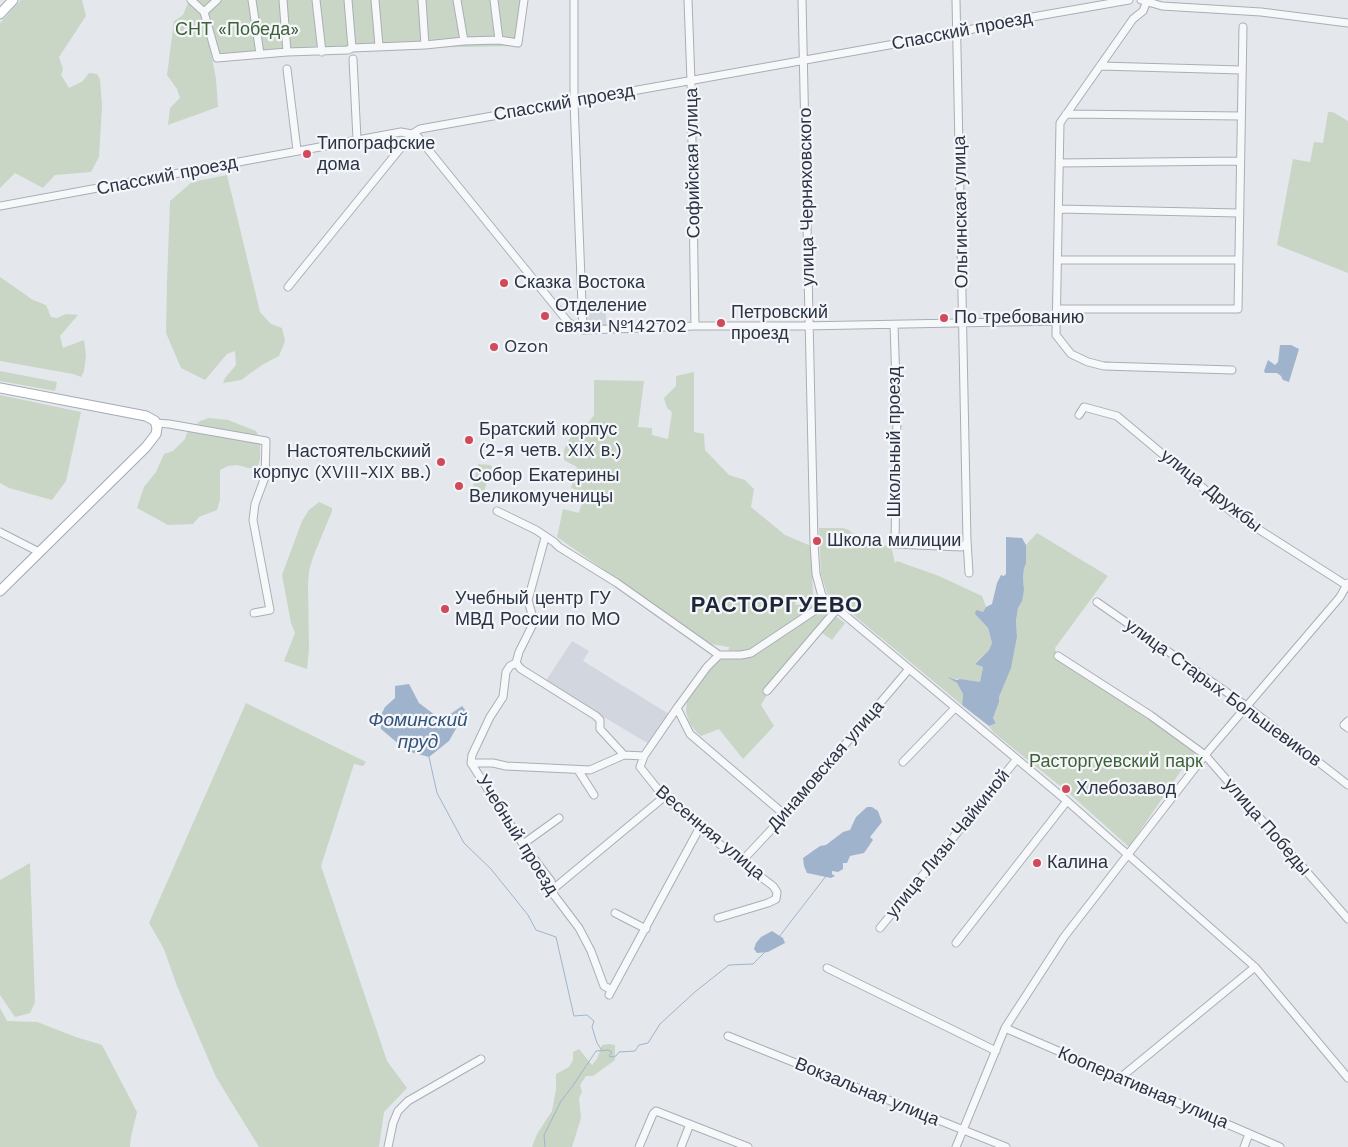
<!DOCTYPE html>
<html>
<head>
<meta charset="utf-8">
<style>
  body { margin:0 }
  canvas { display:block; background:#e4e7ec }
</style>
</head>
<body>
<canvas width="1348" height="1147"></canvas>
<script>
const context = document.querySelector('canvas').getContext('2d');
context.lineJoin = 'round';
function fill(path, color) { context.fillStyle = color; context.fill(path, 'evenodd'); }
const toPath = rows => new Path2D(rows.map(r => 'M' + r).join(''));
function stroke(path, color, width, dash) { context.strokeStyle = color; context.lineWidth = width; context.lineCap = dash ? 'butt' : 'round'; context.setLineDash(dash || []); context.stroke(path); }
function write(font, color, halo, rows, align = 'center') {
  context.font = font + ' "Work Sans",sans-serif'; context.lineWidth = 4.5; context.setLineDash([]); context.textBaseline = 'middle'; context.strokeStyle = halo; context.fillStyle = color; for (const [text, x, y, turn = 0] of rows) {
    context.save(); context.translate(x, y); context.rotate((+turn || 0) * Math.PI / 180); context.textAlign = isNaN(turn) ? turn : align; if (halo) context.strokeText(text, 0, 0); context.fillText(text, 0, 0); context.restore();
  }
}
fill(toPath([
  [583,300,606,300,606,326,584,328],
  [572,641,589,651,583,661,669,714,649,744,545,682]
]), '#d2d6de');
fill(toPath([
  [21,0,82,0,86,16,59,57,63,69,61,75,69,88,83,81,89,73,97,74,100,79,102,106,99,157,91,172,55,175,43,188,15,173,0,188,0,23],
  [188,0,522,0,519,46,351,49,349,54,288,55,214,61,209,42,216,79,218,107,168,125,170,108,180,98,177,89,167,75,174,21,183,15,188,3,202,16,202,13],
  [1328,112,1333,112,1348,121,1348,273,1277,245,1293,159,1310,162,1314,142,1323,143],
  [227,175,260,312,271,324,282,328,285,341,279,356,262,365,241,380,223,383,225,378,236,365,235,351,227,354,205,380,181,368,166,333,167,282,170,201,192,182],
  [0,277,33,300,46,305,51,317,57,318,66,314,78,315,60,336,63,348,84,340,86,356,84,371,81,377,73,374,0,361],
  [0,371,57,382,55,391,0,381],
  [694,372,694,432,704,434,705,450,729,475,745,480,754,489,751,507,785,535,811,546,813,596,797,600,795,603,796,605,818,604,845,623,832,640,818,630,765,698,761,705,774,726,743,759,719,729,701,736,698,734,690,724,686,712,688,689,708,667,728,654,729,647,710,644,557,537,563,509,579,513,585,492,571,488,577,467,564,460,564,450,570,438,573,436,579,436,594,415,594,380,644,381,638,427,652,428,652,435,668,439,672,412,667,408,664,398,676,386,676,376],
  [0,395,81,412,66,481,52,500,9,488,0,483],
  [209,418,228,420,256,431,260,439,260,459,257,468,248,468,238,465,228,466,220,470,220,500,217,510,199,517,193,524,168,525,137,508,144,487,156,472,164,454,173,451,185,439,187,433,200,421],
  [478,464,490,465,492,467,483,494,479,497,473,495,472,491],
  [319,502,332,508,332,511,313,557,309,571,308,584,309,649,307,669,284,661,295,633,291,623,282,575,302,521,309,510],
  [819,528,843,528,849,530,865,544,891,546,895,563,897,561,939,576,982,596,986,607,983,612,975,614,988,628,992,643,989,650,975,663,983,667,980,682,949,678,957,683,963,694,962,705,827,593,821,574],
  [1037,533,1108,576,1055,648,1057,657,1166,728,1196,752,1185,765,1129,847,1070,794,993,732,989,726,996,722,993,718,999,702,999,697,1010,669,1017,637,1016,621,1018,608,1024,590,1023,578,1024,568,1026,564,1026,545],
  [246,703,366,762,363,766,354,764,321,866,387,1061,407,1088,384,1112,379,1147,259,1147,216,1077,177,986,164,949,149,923],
  [30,863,35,1002,30,1013,15,1017,0,995,0,880],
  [0,1008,7,1021,37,1022,76,1037,102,1045,137,1112,131,1137,130,1147,0,1147],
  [609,1044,615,1045,615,1060,593,1076,586,1076,580,1085,582,1092,579,1098,581,1118,572,1147,532,1147,537,1134,552,1111,556,1089,556,1074,569,1067,573,1060,573,1052,579,1049,592,1065,597,1059,602,1045]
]), '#c9d6c5');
fill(toPath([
  [1280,345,1291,345,1299,349,1289,382,1283,380,1281,376,1277,373,1265,373,1264,371,1268,360,1275,365,1278,362],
  [1006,537,1022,538,1026,545,1026,564,1024,568,1023,578,1024,590,1022,601,1018,608,1016,621,1017,637,1011,668,999,697,999,702,993,718,996,723,989,726,962,705,963,694,957,683,947,677,957,680,960,679,980,682,983,667,975,664,989,650,992,643,988,628,975,614,976,610,983,612,986,607,992,604,997,583,1001,575,1004,576,1006,574],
  [409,684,419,703,439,718,452,713,462,706,466,711,449,741,429,757,407,751,381,729,380,717,385,707,395,698,395,686],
  [867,807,872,807,878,811,882,822,870,837,873,840,864,853,850,856,847,863,843,863,843,869,838,872,832,871,832,874,835,876,831,878,807,873,804,866,803,858,820,846,826,845,843,832,850,830,856,817],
  [772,931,783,938,785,943,768,952,757,953,754,949,756,943,761,937]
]), '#9fb4cc');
stroke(toPath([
  [429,757,437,793,464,843,491,869,528,915,536,930,556,937,574,1016,587,1015,594,1021,592,1027,597,1043,601,1049],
  [779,937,826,876],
  [545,1147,544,1135,561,1101,572,1087,596,1051,608,1050,612,1052,609,1056,611,1057,616,1056,619,1052,635,1051,639,1045,648,1043,660,1024,696,991,729,965,753,964,766,951]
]), '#9fb4cc', 1);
const minor = toPath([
  [191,0,204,12,217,58,287,52,348,50,352,48,348,0],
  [252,0,260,54],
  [283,0,287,52],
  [316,0,322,52],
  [375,0,379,46],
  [422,0,425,45],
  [457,0,464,41],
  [494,0,499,40],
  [574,0,574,102,583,330],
  [688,0,691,81,695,326],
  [802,0,814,543,816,574,822,596,1067,801,1255,967,1348,1078],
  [956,0,967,541,969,573],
  [1141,0,1162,6,1261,12,1348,23],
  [1147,1,1143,11,1133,19,1060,123,1056,335,1071,354,1088,362,1104,366,1232,370],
  [204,12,217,0],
  [352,48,425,45,464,41,499,40,518,43,524,0],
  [353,59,357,139],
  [1100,66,1242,70],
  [287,69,297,150],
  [1066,114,1241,116],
  [1059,163,1239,161],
  [0,206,401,132,412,134,418,137,568,322,576,327,583,330,695,326,804,326,1057,321],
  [1059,209,1238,213],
  [1058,260,1237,260],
  [288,287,412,134,420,129,956,33,998,23,1129,0],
  [1057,309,1238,309,1243,27],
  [894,325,897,413,895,544,961,547,965,545,967,541],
  [1079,415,1084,407,1117,416,1233,513,1346,585],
  [157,423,169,424,266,441,265,477,255,504,253,520,270,610,254,613],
  [497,511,536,530,554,542,559,547,617,583,719,655,741,655,751,653,829,601],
  [0,532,39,552],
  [545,538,528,600,534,622,519,652,516,663,510,666,506,672,503,697,490,717,472,755,471,763,523,844,551,881,554,895,579,928,591,951,604,986,610,989],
  [1097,602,1245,705,1348,785],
  [1058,656,1150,715,1205,755,1348,919],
  [516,663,521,669,596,716,600,720,600,729,624,755],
  [767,691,837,609],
  [677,708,690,734,785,815],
  [1348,721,1344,725,1348,728],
  [903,762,955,708],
  [471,763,493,763,506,766,590,770,624,755,644,756],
  [578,770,594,795],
  [523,844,559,818],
  [741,862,785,815,909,669],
  [552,890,664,797],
  [615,913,646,929],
  [718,918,768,903,776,899,777,892,773,886,741,862,664,797,640,767,644,756,677,708,707,667,719,655],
  [880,928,1016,760],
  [956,943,1067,801],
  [827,968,996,1051],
  [609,995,700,827],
  [1005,1028,1280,1147],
  [728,1036,1006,1147],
  [1120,1078,1255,967],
  [388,1147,393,1123,398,1111,408,1101,481,1059],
  [639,1147,653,1114,656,1111,748,1147],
  [681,1147,690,1124],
  [956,1147,1005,1028,1064,937,1205,755,1340,597,1348,583],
  [1244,1147,1249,1134]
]);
const major = toPath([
  [0,14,13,0],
  [0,388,146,416,155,421,157,428,156,434,146,447,0,591]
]);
stroke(minor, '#a9aeb7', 9);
stroke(major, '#a3abb8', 11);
stroke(minor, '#f7f8fa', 7);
stroke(major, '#fff', 9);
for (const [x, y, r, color] of [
  [307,154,5,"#d1495b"],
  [504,283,5,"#d1495b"],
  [545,316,5,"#d1495b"],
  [944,318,5,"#d1495b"],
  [721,323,5,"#d1495b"],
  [494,347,5,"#d1495b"],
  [469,440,5,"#d1495b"],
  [441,462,5,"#d1495b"],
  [459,486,5,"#d1495b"],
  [817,541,5,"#d1495b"],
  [445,609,5,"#d1495b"],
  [1066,789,5,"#d1495b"],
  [1037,863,5,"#d1495b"]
]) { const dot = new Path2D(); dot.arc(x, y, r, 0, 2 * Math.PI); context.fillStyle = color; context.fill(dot); stroke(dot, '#f4f6f9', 2); }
write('18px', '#3f6138', '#f4f6f9', [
  ["СНТ «Победа»",237,30],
  ["Расторгуевский парк",1116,762]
]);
write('18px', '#2b3445', '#f4f6f9', [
  ["Спасский проезд",962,31,-11],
  ["Спасский проезд",564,103,-10],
  ["Софийская улица",693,163,-91],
  ["Спасский проезд",167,176,-11],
  ["улица Черняховского",807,197,-91],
  ["Ольгинская улица",961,212,-91],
  ["Школьный проезд",895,442,-90],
  ["улица Дружбы",1211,491,38],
  ["улица Старых Большевиков",1223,693,36],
  ["Динамовская улица",826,766,-49],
  ["улица Победы",1267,827,49],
  ["Весенняя улица",710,833,40],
  ["Учебный проезд",517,835,58],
  ["улица Лизы Чайкиной",948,844,-51],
  ["Кооперативная улица",1143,1088,23],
  ["Вокзальная улица",867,1092,22]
]);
write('18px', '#2b3445', '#f4f6f9', [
  ["Типографские",317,144],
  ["дома",317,165],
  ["Сказка Востока",514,283],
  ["Отделение",555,306],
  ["связи №142702",555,327],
  ["Петровский",731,313],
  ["проезд",731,334],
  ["По требованию",954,318],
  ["Ozon",504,347],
  ["Братский корпус",479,430],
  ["(2-я четв. XIX в.)",479,451],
  ["Настоятельскиий",431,452,"right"],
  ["корпус (XVIII-XIX вв.)",431,473,"right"],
  ["Собор Екатерины",469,476],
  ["Великомученицы",469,497],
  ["Школа милиции",827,541],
  ["Учебный центр ГУ",455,599],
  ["МВД России по МО",455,620],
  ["Хлебозавод",1076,789],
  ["Калина",1047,863]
], 'left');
write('italic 19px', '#34527a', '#f4f6f9', [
  ["Фоминский",418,720],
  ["пруд",418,742]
]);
context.letterSpacing = '1px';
write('bold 22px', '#1d2536', '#f4f6f9', [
  ["РАСТОРГУЕВО",777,606]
]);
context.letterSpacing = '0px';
</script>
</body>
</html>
